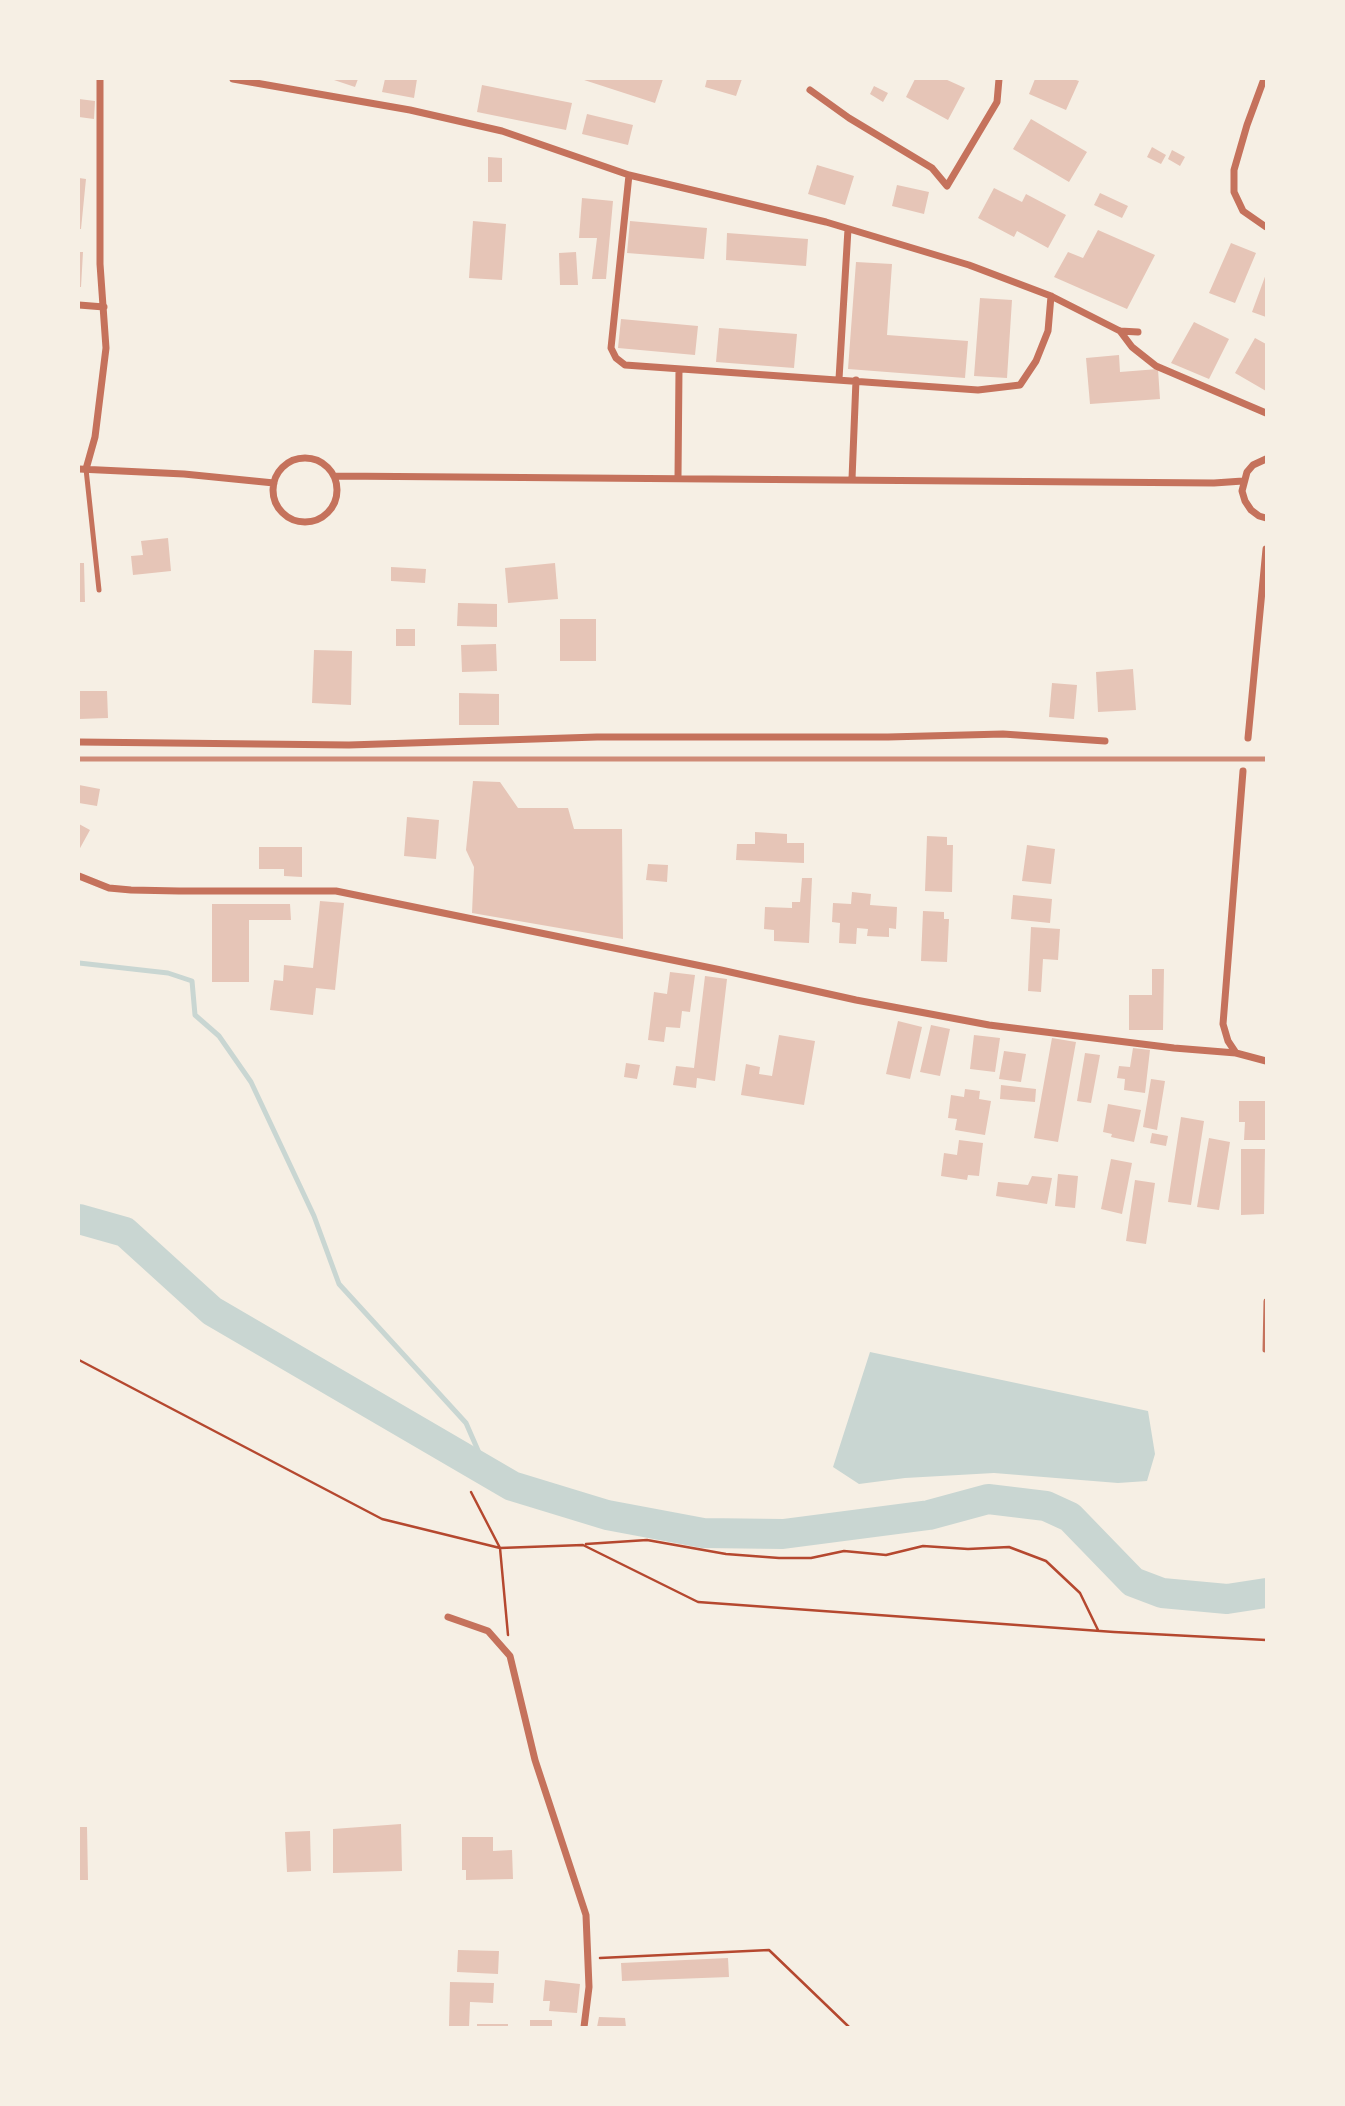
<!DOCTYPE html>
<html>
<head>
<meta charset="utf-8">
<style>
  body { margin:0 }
  #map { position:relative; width:1345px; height:2106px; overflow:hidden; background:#f6efe4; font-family:Quicksand,sans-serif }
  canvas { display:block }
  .frame { position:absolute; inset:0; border:80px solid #f6efe4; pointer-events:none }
</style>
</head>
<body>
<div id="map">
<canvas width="1345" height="2106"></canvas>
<div class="frame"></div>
</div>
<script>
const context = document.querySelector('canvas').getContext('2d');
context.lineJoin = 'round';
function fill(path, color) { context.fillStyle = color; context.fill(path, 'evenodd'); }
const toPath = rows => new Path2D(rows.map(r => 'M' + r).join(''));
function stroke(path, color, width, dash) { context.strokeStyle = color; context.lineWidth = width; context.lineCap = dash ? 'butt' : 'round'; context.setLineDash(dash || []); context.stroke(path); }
fill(toPath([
  [870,1352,1148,1411,1155,1454,1147,1481,1118,1483,994,1473,905,1478,859,1484,833,1467]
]), '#c9d6d2');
stroke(toPath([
  [79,963,168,973,192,981,195,1015,219,1036,251,1082,314,1216,339,1284,466,1423,487,1471]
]), '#c9d6d2', 5);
stroke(toPath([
  [79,1219,125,1232,212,1311,512,1486,607,1515,703,1533,783,1534,929,1515,988,1499,1046,1506,1070,1517,1133,1582,1162,1593,1227,1599,1266,1593]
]), '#c9d6d2', 30);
fill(toPath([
  [331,79,358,79,355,87],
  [385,79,417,79,414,98,382,92],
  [581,79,663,79,655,103],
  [707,79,742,79,736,96,705,87],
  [915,79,945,79,965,88,948,120,906,97],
  [1035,79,1073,79,1079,81,1066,110,1029,94],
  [482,85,572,103,566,130,477,112],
  [874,86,888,93,883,102,870,94],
  [79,99,95,101,94,119,79,117],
  [587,114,633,125,628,145,582,134],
  [1031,119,1087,152,1069,182,1013,149],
  [1152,147,1166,155,1161,164,1147,157],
  [1172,150,1185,157,1180,166,1168,159],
  [488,157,502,158,502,182,488,182],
  [817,165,854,176,845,205,808,194],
  [79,178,86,179,81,229,79,229],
  [897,185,929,192,924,214,892,206],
  [994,188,1022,202,1026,194,1066,215,1048,248,1017,231,1014,237,978,218],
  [1100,193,1128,206,1122,218,1094,205],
  [582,198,613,201,606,279,592,279,597,238,579,238],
  [473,221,506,224,502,280,469,278],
  [630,221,707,228,704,259,627,253],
  [1098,230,1155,255,1127,309,1054,277,1068,252,1083,258],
  [727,233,808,239,806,266,726,260],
  [1231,243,1256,253,1235,303,1209,293],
  [79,252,83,252,81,287,79,287],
  [576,252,578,285,560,285,559,253],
  [856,262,892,264,887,335,968,341,965,378,848,369],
  [1266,274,1266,317,1252,312],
  [980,298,1012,300,1007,378,974,376],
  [621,319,698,326,695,355,618,348],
  [1194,322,1229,339,1209,379,1171,363],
  [719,328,797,334,794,368,716,362],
  [1255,338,1266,344,1266,391,1235,373],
  [1119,355,1120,372,1158,369,1160,399,1090,404,1086,358],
  [168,538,171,571,133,575,131,556,143,555,141,541],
  [79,563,84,563,85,602,79,602],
  [555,563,558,599,508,603,505,568],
  [391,567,426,569,425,583,391,581],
  [458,603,497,604,497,627,457,626],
  [560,619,596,619,596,661,560,661],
  [396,629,415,629,415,646,396,646],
  [496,644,497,671,462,672,461,645],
  [314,650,352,651,351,705,312,703],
  [1133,669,1136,710,1098,712,1096,672],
  [1052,683,1077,685,1074,719,1049,717],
  [79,691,107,691,108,718,79,719],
  [459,693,499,694,499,725,459,725],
  [473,781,500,782,518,808,568,808,574,829,622,829,623,939,472,913,474,867,466,850],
  [79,785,100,789,97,806,79,803],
  [407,817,439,820,436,859,404,856],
  [79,824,90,830,79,850],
  [755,832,787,834,787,843,804,843,804,863,736,860,737,844,755,844],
  [927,836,947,837,947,845,953,845,952,892,925,891],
  [1027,845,1055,849,1051,884,1022,881],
  [259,847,302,847,302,877,284,876,284,869,259,869],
  [648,864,668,865,667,882,646,880],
  [802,878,812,878,809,943,774,941,774,930,764,929,765,907,792,908,792,902,800,902],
  [852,892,871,894,870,905,897,907,896,929,889,928,889,937,867,936,868,929,857,928,856,944,839,943,840,923,832,922,833,903,851,904],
  [1013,895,1052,899,1050,923,1011,919],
  [320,901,344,903,335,990,316,988,313,1015,270,1010,274,980,283,981,284,965,313,968],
  [212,904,290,904,291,920,249,920,249,982,212,982],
  [923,911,944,912,944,919,949,919,947,962,921,961],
  [1031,927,1060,929,1058,960,1043,959,1041,992,1028,991],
  [1152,969,1164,969,1163,1030,1129,1030,1129,995,1152,995],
  [670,972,695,975,690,1012,682,1011,680,1028,666,1027,664,1042,648,1040,654,992,667,994],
  [705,976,727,979,715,1081,697,1078,696,1088,673,1085,676,1066,694,1068],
  [898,1021,922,1027,910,1079,886,1074],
  [931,1025,950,1029,940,1076,920,1072],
  [779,1035,815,1041,804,1105,741,1095,746,1064,760,1067,759,1074,772,1076],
  [974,1035,1000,1038,995,1072,970,1069],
  [1052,1038,1076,1042,1058,1142,1034,1138],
  [1133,1048,1150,1050,1145,1093,1124,1090,1125,1079,1117,1078,1119,1066,1130,1067],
  [1004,1051,1026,1054,1021,1082,999,1079],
  [1085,1053,1100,1055,1091,1103,1077,1101],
  [626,1063,640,1065,637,1079,624,1077],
  [1151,1079,1165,1081,1157,1130,1143,1127],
  [1001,1085,1036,1089,1035,1102,1000,1099],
  [965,1089,980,1091,979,1099,991,1101,985,1135,955,1130,957,1119,948,1118,951,1095,964,1097],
  [1239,1101,1266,1101,1266,1140,1244,1140,1245,1122,1239,1122],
  [1108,1104,1141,1110,1134,1142,1111,1137,1112,1134,1103,1132],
  [1181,1117,1204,1121,1191,1205,1168,1202],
  [1152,1133,1168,1136,1166,1146,1150,1143],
  [1209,1138,1230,1142,1219,1210,1197,1207],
  [959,1140,983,1143,979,1176,968,1175,967,1180,941,1176,944,1153,957,1155],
  [1241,1149,1265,1149,1264,1214,1241,1215],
  [1111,1159,1132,1163,1122,1214,1101,1209],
  [1058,1174,1078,1176,1075,1208,1055,1206],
  [1032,1176,1052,1178,1047,1204,996,1196,998,1182,1028,1185],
  [1135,1180,1155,1183,1146,1244,1126,1241],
  [401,1824,402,1871,333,1873,333,1829],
  [79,1827,87,1827,88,1880,79,1880],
  [310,1831,311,1871,287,1872,285,1832],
  [462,1837,493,1837,493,1851,512,1850,513,1879,466,1880,466,1870,462,1870],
  [458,1950,499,1951,498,1974,457,1972],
  [728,1958,729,1977,622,1981,621,1963],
  [545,1980,580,1984,577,2013,549,2011,550,2001,543,2001],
  [450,1982,494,1983,493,2003,470,2002,469,2027,449,2026],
  [599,2017,625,2018,626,2027,597,2027],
  [530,2020,552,2020,552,2027,530,2027],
  [477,2024,508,2024,508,2027,477,2027]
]), '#e6c5b7');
stroke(toPath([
  [79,1360,382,1519,500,1548,583,1545,698,1602,1114,1632,1266,1640],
  [471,1492,500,1548,508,1635],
  [586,1544,647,1540,726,1554,779,1558,811,1558,844,1551,886,1555,923,1546,968,1549,1009,1547,1046,1561,1080,1593,1098,1630],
  [600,1958,769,1950,849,2027]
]), '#b5482f', 2.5);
stroke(toPath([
  [86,469,99,590],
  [1265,1350,1266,1301]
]), '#c5725c', 5);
stroke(toPath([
  [233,79,410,110,502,131,629,175,826,222,969,265,1051,296,1120,331,1138,332],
  [1264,79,1247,125,1234,170,1234,192,1243,211,1266,227],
  [810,90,849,118,932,168,947,186,997,102,999,79],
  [629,175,611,348,616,358,625,365,978,390,1020,385,1036,361,1048,331,1051,296],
  [79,305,104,307],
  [1120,331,1132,347,1156,366,1266,413],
  [839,379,848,229],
  '273 490a32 32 0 1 1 64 0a32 32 0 1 1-64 0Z',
  [1266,459,1253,465,1247,472,1242,491,1245,501,1251,510,1259,516,1266,518],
  [79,469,184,474,274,483],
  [86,469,95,437,106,348,100,264,100,79],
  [334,476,1214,483,1243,481],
  [678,477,679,369],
  [852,479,856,380],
  [1248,738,1266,549],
  [79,742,349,745,597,737,888,737,1003,734,1105,741],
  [79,876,109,888,131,890,179,891,336,891,721,970,856,1000,989,1025,1174,1048,1236,1053,1266,1061],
  [1236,1053,1228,1041,1223,1024,1243,771],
  [448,1617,488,1631,510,1656,535,1760,586,1915,589,1987,584,2027]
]), '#c5725c', 7);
stroke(toPath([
  [79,759,1266,759]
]), '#cf8b77', 5);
</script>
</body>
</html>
